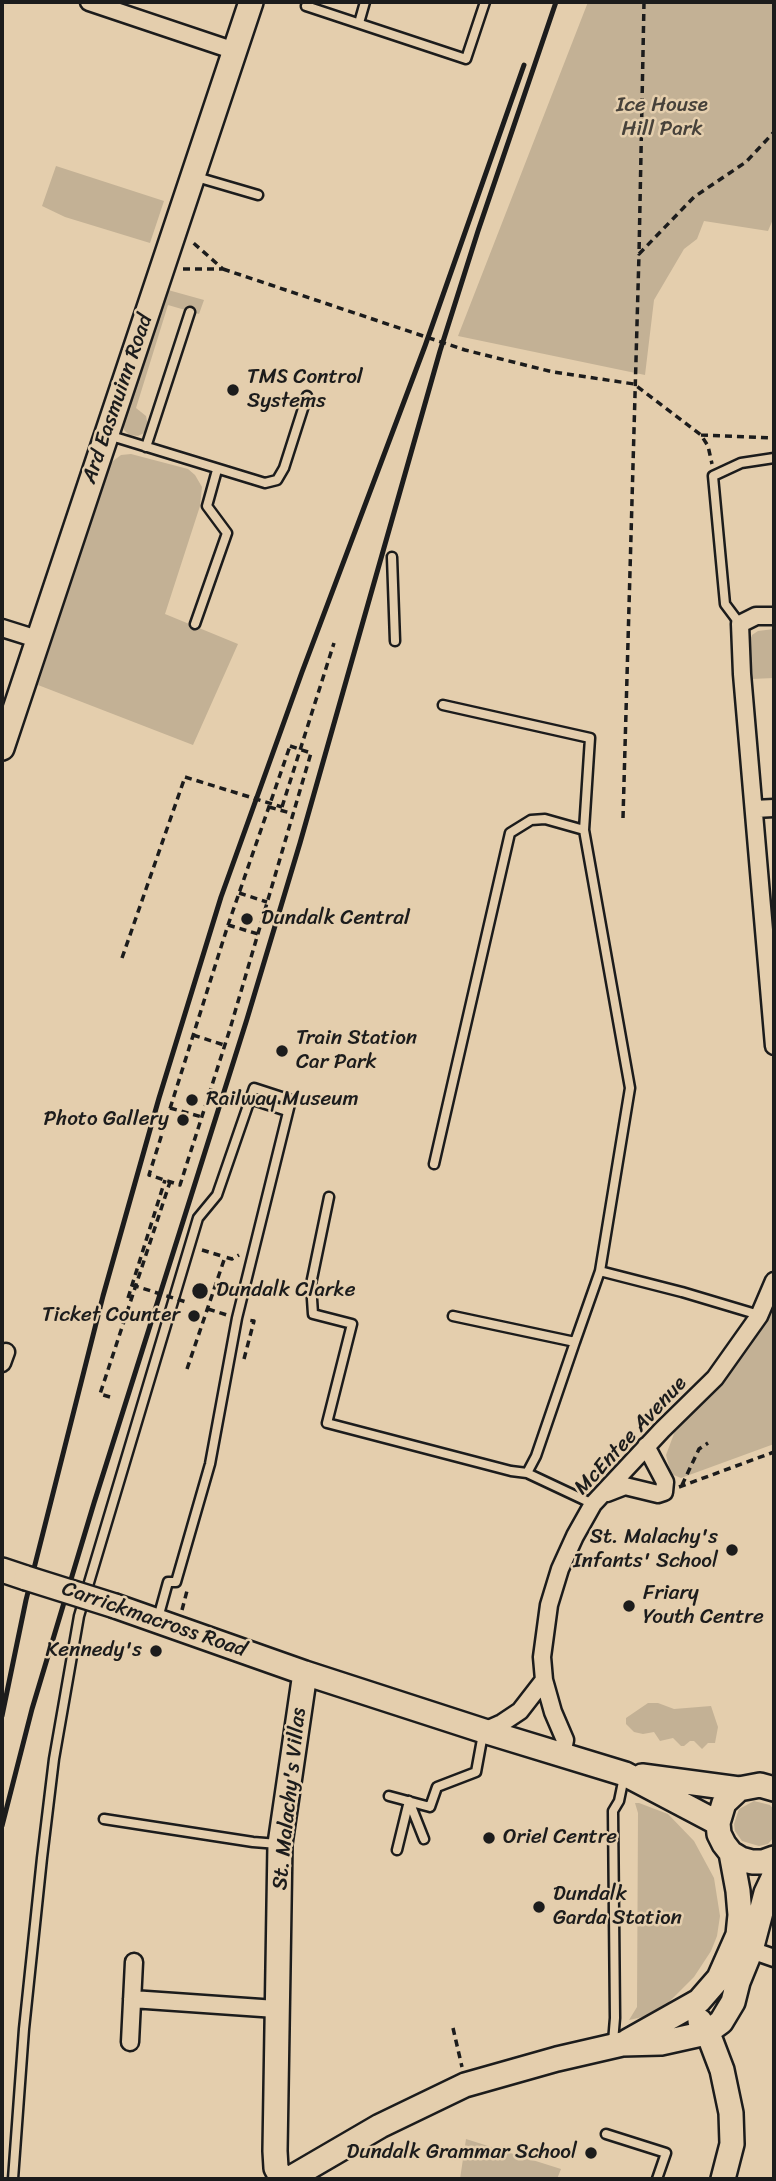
<!DOCTYPE html>
<html>
<head>
<meta charset="utf-8">
<style>
  body { margin:0 }
  #map { position:relative; width:776px; height:2181px; overflow:hidden; background:#e4cead; font-family:Sriracha,sans-serif }
  canvas { display:block }
  .frame { position:absolute; inset:0; border:4px solid #1c1c1c; pointer-events:none }
</style>
</head>
<body>
<div id="map">
<canvas width="776" height="2181"></canvas>
<div class="frame"></div>
</div>
<script>
const context = document.querySelector('canvas').getContext('2d');
context.lineJoin = 'round';
function fill(path, color) { context.fillStyle = color; context.fill(path, 'evenodd'); }
const toPath = rows => new Path2D(rows.map(r => 'M' + r).join(''));
function stroke(path, color, width, dash) { context.strokeStyle = color; context.lineWidth = width; context.lineCap = dash ? 'butt' : 'round'; context.setLineDash(dash || []); context.stroke(path); }
function write(font, color, halo, rows, align = 'center') {
  context.font = font + ' Sriracha,sans-serif'; context.lineWidth = 5; context.setLineDash([]); context.textBaseline = 'middle'; context.strokeStyle = halo; context.fillStyle = color; for (const [text, x, y, turn = 0] of rows) {
    context.save(); context.translate(x, y); context.rotate((+turn || 0) * Math.PI / 180); context.textAlign = isNaN(turn) ? turn : align; if (halo) context.strokeText(text, 0, 0); context.fillText(text, 0, 0); context.restore();
  }
}
fill(toPath([
  [588,2,774,2,774,217,768,231,704,221,697,239,684,249,654,300,645,375,458,336],
  [56,166,164,201,150,243,65,217,42,206],
  [168,290,204,300,199,314,168,305,136,408,146,416,148,426,146,432,138,436,129,435,124,430,124,423],
  [131,454,188,469,195,475,202,487,200,506,165,614,238,644,193,745,38,685,107,471,113,461,121,455],
  [774,629,774,678,751,679,749,643,752,635,758,631],
  [774,1302,774,1444,681,1478,671,1474,666,1455,675,1431,691,1411,729,1372],
  [648,1703,658,1703,674,1709,711,1706,718,1727,715,1743,708,1743,702,1749,694,1741,690,1741,684,1746,681,1746,673,1738,660,1741,654,1732,643,1734,634,1732,626,1724,626,1718],
  [754,1801,770,1805,774,1810,774,1837,768,1844,759,1846,742,1841,735,1831,734,1824,739,1809],
  [635,1803,639,1803,668,1814,694,1841,714,1878,720,1916,717,1936,711,1951,694,1977,660,2011,652,2015,629,2020,637,2007,638,1813],
  [466,2139,561,2169,557,2179,460,2179]
]), '#c3b195');
const lane = toPath([
  [306,6,466,59,485,2],
  [359,23,365,2],
  [193,176,258,195],
  [108,435,265,483,277,480,284,468,307,396],
  [146,447,190,312],
  [392,557,395,641],
  [195,624,227,533,207,506,217,470],
  [740,624,725,604,713,476,741,463,774,458],
  [443,705,590,738,584,830],
  [250,1099,287,1111],
  [434,1164,510,833,531,820,545,819,584,830,630,1088,600,1271,575,1342],
  [329,1197,311,1284,313,1314,352,1324,327,1423,511,1471,527,1473,536,1456,575,1342,453,1316],
  [600,1271,682,1292,759,1315],
  [527,1473,593,1504],
  [389,1796,430,1807,437,1787,476,1772,483,1734],
  [409,1801,424,1839],
  [104,1819,253,1842,278,1844],
  [397,1850,409,1801],
  [613,2042,615,2018,613,1811,619,1801,624,1777],
  [606,2134,666,2153,657,2179],
  [13,2179,24,2029,42,1858,54,1759,79,1616,198,1218,217,1195,254,1088,291,1100,237,1318,210,1464,176,1582,168,1582,158,1618]
]);
const street = toPath([
  [89,2,235,51],
  [774,616,756,616,740,624,742,674,774,1046],
  [2,628,37,639],
  [754,809,774,808],
  [2,1363,6,1352],
  [607,1493,625,1486,658,1494,664,1492,665,1482,646,1446],
  [484,1731,502,1723,520,1711,544,1680],
  [562,1754,565,1740,553,1712,544,1680,542,1657,549,1605,560,1569,575,1536,593,1504,662,1430,715,1378,759,1316,774,1281],
  [751,1950,774,1958],
  [132,1999,276,2009],
  [130,2042,134,1962]
]);
const secondary = toPath([
  [2,748,251,2],
  [2,1570,26,1578],
  [115,1606,305,1673,484,1731,625,1774,718,1823],
  [642,1776,739,1789],
  [774,1789,760,1785,739,1789,724,1803,718,1823,719,1834,724,1844,731,1853,741,1859,752,1862,763,1862,774,1858],
  [700,2021,711,2041,722,2070,731,2113,732,2144,723,2179],
  [628,2041,699,2001,719,1978,738,1935,740,1915,738,1891,731,1853],
  [282,2179,276,2168,275,2151,280,1844,305,1673],
  [289,2179,380,2126,465,2085,557,2059,622,2044,661,2043,706,2033,721,2022,733,2002,738,1982,751,1950,766,1893,774,1876]
]);
stroke(lane, '#1c1c1c', 13);
stroke(street, '#1c1c1c', 21);
stroke(secondary, '#1c1c1c', 28);
stroke(toPath([
  [644,2,639,254,694,197,746,162,774,132],
  [183,269,223,269,190,240],
  [223,269,465,350,553,372,634,384,701,435,708,446,712,464],
  [701,435,774,438],
  [290,746,311,753,230,1029,180,1185,149,1175,228,925,290,746],
  [269,807,294,814],
  [282,807,334,643],
  [623,818,639,254],
  [239,893,267,902],
  [228,925,258,934],
  [122,958,185,777],
  [193,1035,224,1045],
  [170,1108,202,1117],
  [202,1250,225,1257],
  [128,1298,165,1180],
  [208,1309,227,1315],
  [244,1359,254,1321,248,1320],
  [187,1369,225,1257,232,1259,239,1255],
  [110,1397,100,1394,170,1182],
  [682,1485,699,1449,708,1443],
  [679,1487,774,1452],
  [182,1610,188,1587],
  [453,2028,462,2067]
]), '#1c1c1c', 3.5, [7, 5]);
stroke(lane, '#e4cead', 8);
stroke(street, '#e4cead', 16);
stroke(secondary, '#e4cead', 23);
stroke(toPath([
  [2,1716,26,1600,103,1296,159,1098,221,897,302,672,425,346,524,65],
  [2,1826,32,1709,94,1503,247,1019,300,843,440,351,478,231,556,2]
]), '#1c1c1c', 5);
const secondaryBridge = toPath([
  [26,1578,115,1606]
]);
stroke(secondaryBridge, '#1c1c1c', 28, []);
stroke(toPath([
  [185,777,282,807],
  [132,1285,186,1302]
]), '#1c1c1c', 3.5, [7, 5]);
stroke(secondaryBridge, '#e4cead', 23);
for (const [x, y, r, color] of [
  [233,390,7,"#1c1c1c"],
  [247,919,7,"#1c1c1c"],
  [282,1051,7,"#1c1c1c"],
  [192,1100,7,"#1c1c1c"],
  [183,1120,7,"#1c1c1c"],
  [200,1291,9,"#1c1c1c"],
  [194,1316,7,"#1c1c1c"],
  [732,1550,7,"#1c1c1c"],
  [629,1606,7,"#1c1c1c"],
  [156,1651,7,"#1c1c1c"],
  [489,1838,7,"#1c1c1c"],
  [539,1907,7,"#1c1c1c"],
  [591,2153,7,"#1c1c1c"]
]) { const dot = new Path2D(); dot.arc(x, y, r, 0, 2 * Math.PI); context.fillStyle = color; context.fill(dot); stroke(dot, '#e4cead', 2.5); }
write('21px', '#46413a', '#e4cead', [
  ["Ice House",662,106],
  ["Hill Park",662,130]
]);
write('21px', '#1c1c1c', '#e4cead', [
  ["TMS Control",247,378],
  ["Systems",247,402],
  ["Dundalk Central",261,919],
  ["Train Station",296,1039],
  ["Car Park",296,1063],
  ["Railway Museum",206,1100],
  ["Photo Gallery",169,1120,"right"],
  ["Dundalk Clarke",216,1291],
  ["Ticket Counter",180,1316,"right"],
  ["St. Malachy's",718,1538,"right"],
  ["Infants' School",718,1562,"right"],
  ["Friary",643,1594],
  ["Youth Centre",643,1618],
  ["Kennedy's",142,1651,"right"],
  ["Oriel Centre",503,1838],
  ["Dundalk",553,1895],
  ["Garda Station",553,1919],
  ["Dundalk Grammar School",577,2153,"right"]
], 'left');
write('21px', '#1c1c1c', '#e4cead', [
  ["Ard Easmuinn Road",118,399,-71],
  ["McEntee Avenue",631,1436,-47],
  ["Carrickmacross Road",154,1620,19],
  ["St. Malachy's Villas",290,1799,-84]
]);
</script>
</body>
</html>
